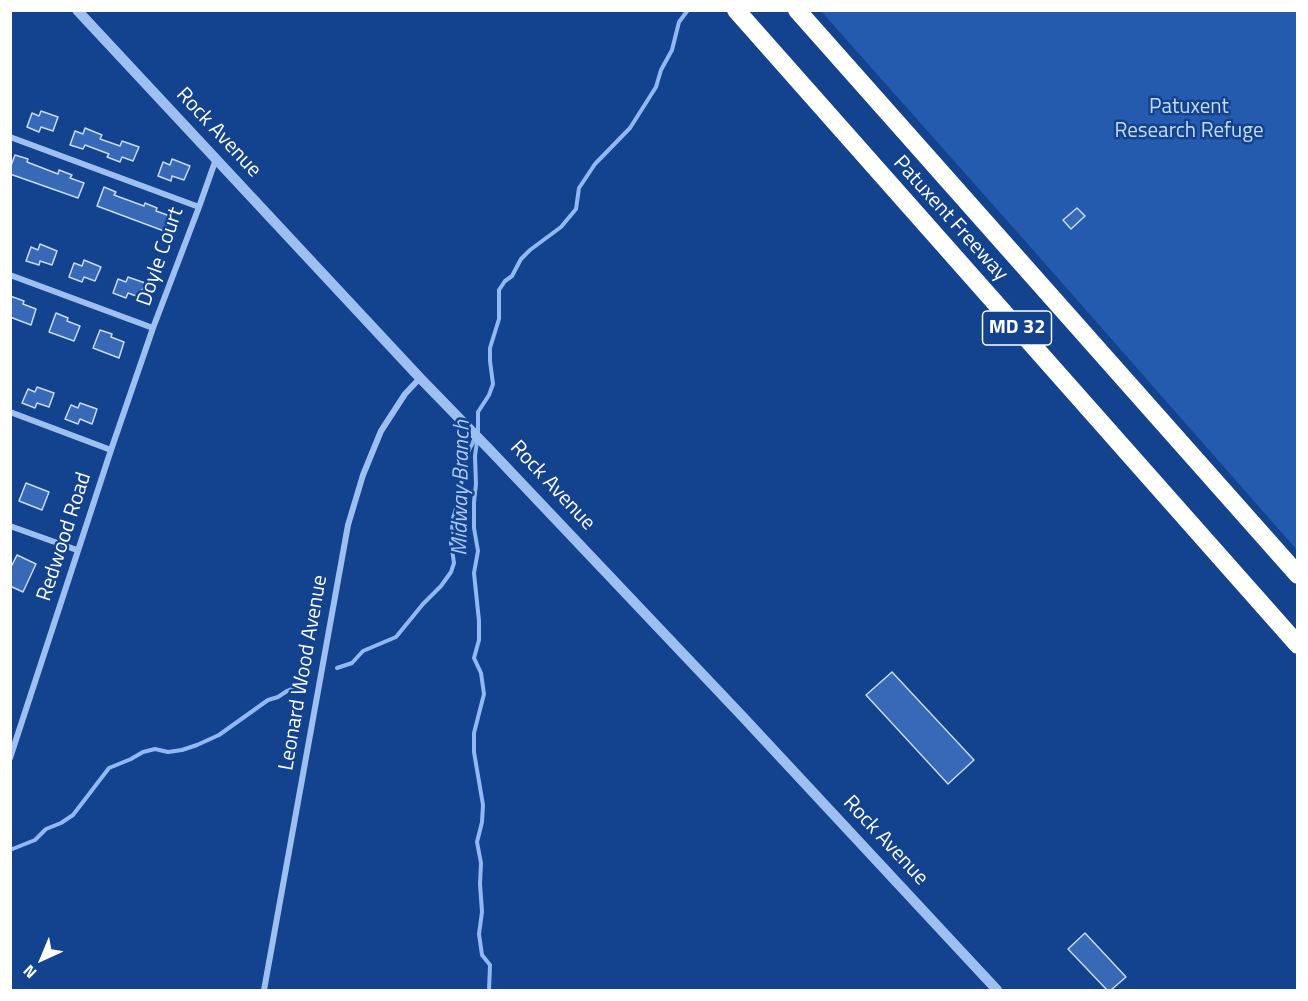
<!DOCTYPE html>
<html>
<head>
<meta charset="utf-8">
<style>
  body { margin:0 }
  #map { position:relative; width:1308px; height:1001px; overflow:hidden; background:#13428f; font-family:"Titillium Web",sans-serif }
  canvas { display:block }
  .frame { position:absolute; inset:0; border:12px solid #fff; pointer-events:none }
  .north { position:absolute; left:12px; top:929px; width:60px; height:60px; -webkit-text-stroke:4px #13428f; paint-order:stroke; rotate:224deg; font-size:16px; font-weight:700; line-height:24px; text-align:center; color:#fff }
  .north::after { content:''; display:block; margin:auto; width:21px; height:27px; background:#fff; clip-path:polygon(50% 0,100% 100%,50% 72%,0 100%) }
</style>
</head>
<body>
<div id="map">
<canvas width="1308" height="1001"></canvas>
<div class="frame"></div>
<div class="north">N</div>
</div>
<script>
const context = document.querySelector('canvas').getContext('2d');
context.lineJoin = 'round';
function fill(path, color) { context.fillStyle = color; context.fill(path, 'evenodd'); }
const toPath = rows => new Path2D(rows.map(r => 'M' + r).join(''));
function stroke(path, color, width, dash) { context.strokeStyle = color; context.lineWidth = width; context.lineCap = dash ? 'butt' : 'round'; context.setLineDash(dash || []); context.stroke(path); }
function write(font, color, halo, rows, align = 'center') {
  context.font = font + ' "Titillium Web",sans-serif'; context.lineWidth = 5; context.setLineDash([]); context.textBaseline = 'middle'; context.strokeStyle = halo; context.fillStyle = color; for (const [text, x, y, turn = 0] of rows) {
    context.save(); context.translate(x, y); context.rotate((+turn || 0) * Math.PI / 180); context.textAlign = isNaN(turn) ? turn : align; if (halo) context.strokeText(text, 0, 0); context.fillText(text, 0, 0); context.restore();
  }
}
fill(toPath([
  [821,11,1297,11,1297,550,1034,251]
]), '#255bae');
stroke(toPath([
  [478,434,478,412,489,395,493,384,490,361,490,348,499,319,499,290,505,281,512,276,521,259,530,250,561,227,576,209,579,188,595,164,630,128,656,87,661,70,672,50,679,22,688,10],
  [477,441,475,456,476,484,474,502,474,528,478,551,474,573,479,621,479,640,474,658,481,673,484,694,474,733,474,752,483,805,482,822,477,842,481,863,480,884,482,912,479,934,482,955,490,965,489,990],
  [337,668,352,663,363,651,396,637,423,604,441,586,451,572,454,563,451,543,453,518,458,502,466,456,476,436],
  [10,850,35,840,46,829,61,823,73,815,109,768,131,759,143,752,155,749,168,752,182,750,197,745,219,735,268,700,278,697,287,691,305,683]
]), '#90b9f4', 4);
const building = toPath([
  [41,111,58,117,53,131,41,127,39,132,27,127,32,113,39,116,41,111],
  [85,128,102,135,100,139,120,146,122,141,139,147,133,161,122,157,120,162,107,157,109,154,85,145,83,149,70,145,75,131,83,134,85,128],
  [15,155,28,159,27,162,58,174,59,170,72,175,70,178,84,183,78,198,10,174,10,168,15,155],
  [172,159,190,166,184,180,172,176,171,181,158,176,163,162,170,165,172,159],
  [104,187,116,192,114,195,144,206,145,203,157,208,156,211,170,216,164,231,97,206,104,187],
  [1077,208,1085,216,1071,229,1063,220,1077,208],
  [40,244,57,251,52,265,40,261,39,265,26,261,31,247,38,250,40,244],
  [84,260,101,267,95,281,84,277,82,282,69,277,74,263,82,266,84,260],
  [128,277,145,283,139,297,128,293,126,298,113,293,118,279,126,282,128,277],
  [10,296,24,301,23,304,36,309,31,325,10,317,10,296],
  [56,313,68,318,67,321,80,326,74,341,49,332,56,313],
  [100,330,112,334,111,337,124,342,119,358,93,348,100,330],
  [37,387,54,393,49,407,37,403,35,408,22,403,28,389,35,392,37,387],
  [80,403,97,409,92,424,80,419,78,424,65,419,71,405,78,408,80,403],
  [26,483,49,492,42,510,19,501,26,483],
  [17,555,36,564,23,592,10,586,10,569,17,555],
  [892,672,974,760,948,784,866,695,892,672],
  [1085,933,1126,977,1111,990,1107,990,1068,949,1085,933]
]);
fill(building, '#3769b6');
stroke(building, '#c5dbfc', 1.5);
stroke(toPath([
  [10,137,199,207],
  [10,275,153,328],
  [10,412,111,450],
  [10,526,77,550],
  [10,758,111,450,153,328,199,207,216,159],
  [264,990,348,525,363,475,381,431,405,394,420,378]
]), '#9ebff1', 6);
stroke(toPath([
  [77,10,420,378,490,450,743,717,997,990]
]), '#9ebff1', 10);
stroke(toPath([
  [736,10,1298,645],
  [797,10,1298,575]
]), '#fff', 18);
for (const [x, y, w] of [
  [1017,328,69]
]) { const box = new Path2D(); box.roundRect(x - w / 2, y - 17, w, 34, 4.5); context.fillStyle = '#13428f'; context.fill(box); stroke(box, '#fff', 1.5); }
write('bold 20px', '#fff', null, [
  ["MD 32",1017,328]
]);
write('21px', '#c5dbfc', '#13428f', [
  ["Patuxent",1189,108],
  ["Research Refuge",1189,132]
]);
write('21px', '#fff', '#13428f', [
  ["Rock Avenue",218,133,47],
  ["Patuxent Freeway",950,219,48],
  ["Doyle Court",161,257,-71],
  ["Rock Avenue",552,486,47],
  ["Redwood Road",65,537,-72],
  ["Leonard Wood Avenue",304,673,-80],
  ["Rock Avenue",885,841,47]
]);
write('italic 22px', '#aac9f8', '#13428f', [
  ["Midway Branch",462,488,-89]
]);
</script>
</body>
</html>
